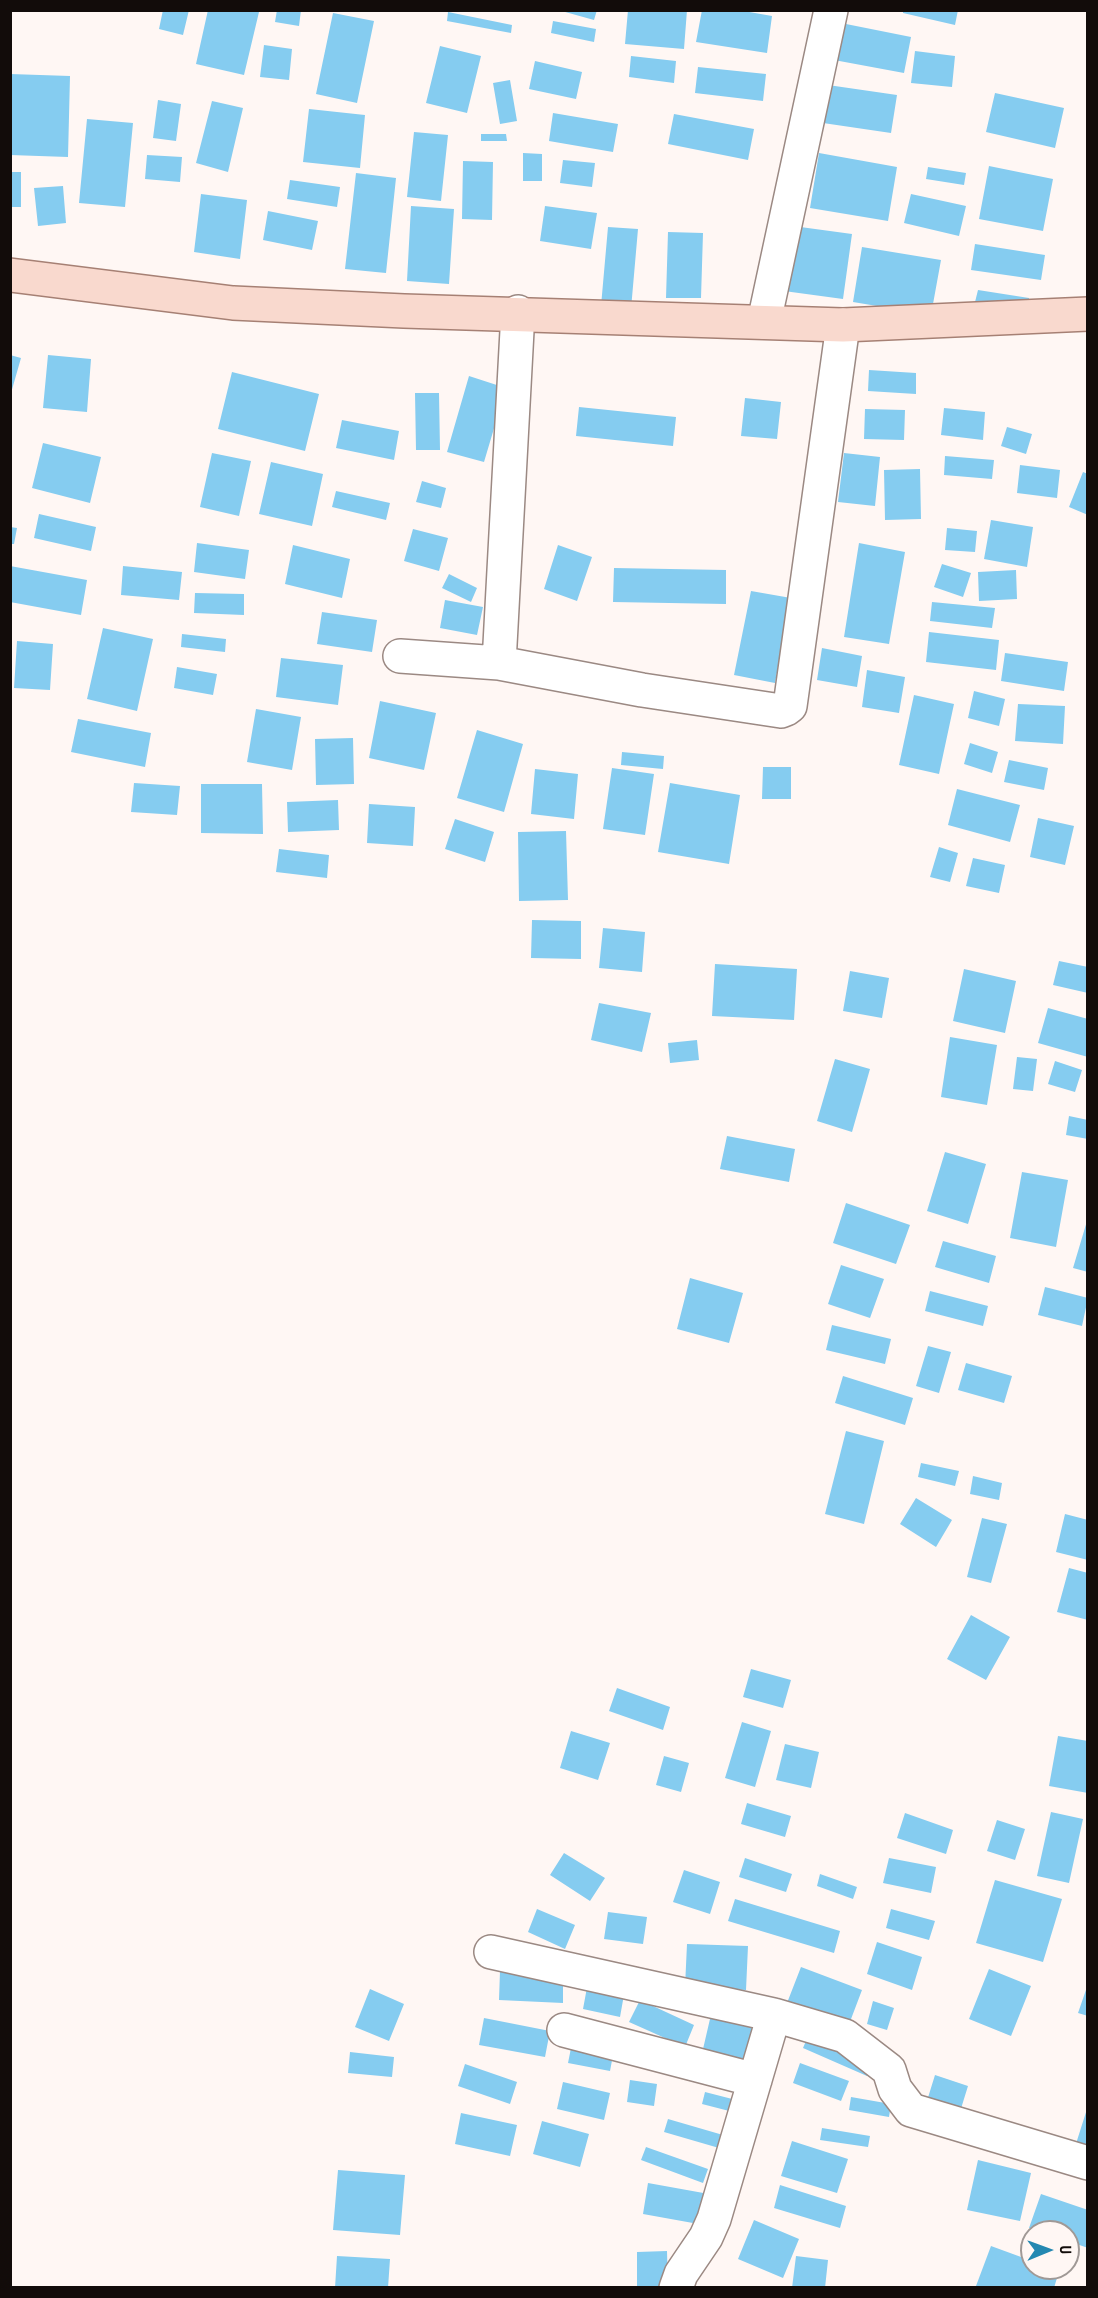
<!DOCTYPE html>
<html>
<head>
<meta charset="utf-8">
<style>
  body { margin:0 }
  #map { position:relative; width:1098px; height:2298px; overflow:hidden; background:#fff7f4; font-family:"PT Sans Narrow",sans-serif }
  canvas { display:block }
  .frame { position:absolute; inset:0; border:12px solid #120c0a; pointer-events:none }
  .north { position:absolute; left:1020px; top:2220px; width:60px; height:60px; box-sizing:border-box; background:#fff7f4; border:2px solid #a09996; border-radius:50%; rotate:89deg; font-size:16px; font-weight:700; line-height:24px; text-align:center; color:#120c0a }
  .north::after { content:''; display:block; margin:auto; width:21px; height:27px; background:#2488b1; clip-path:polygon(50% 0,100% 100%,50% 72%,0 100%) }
</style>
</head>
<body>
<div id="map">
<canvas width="1098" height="2298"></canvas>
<div class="frame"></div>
<div class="north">U</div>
</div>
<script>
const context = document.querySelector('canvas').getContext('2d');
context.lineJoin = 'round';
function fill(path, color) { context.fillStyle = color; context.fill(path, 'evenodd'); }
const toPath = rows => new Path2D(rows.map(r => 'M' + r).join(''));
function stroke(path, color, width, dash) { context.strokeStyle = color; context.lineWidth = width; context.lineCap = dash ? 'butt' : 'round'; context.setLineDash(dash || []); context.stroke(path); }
fill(toPath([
  [163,10,189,10,183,35,159,29],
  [208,10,259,12,244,75,196,64],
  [277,10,301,10,299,26,275,22],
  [558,10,597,10,594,20],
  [628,10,687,10,684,49,625,44],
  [702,10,738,10,772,16,767,53,696,42],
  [903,10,958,10,955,25,903,13],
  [448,12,512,25,511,33,447,21],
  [333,13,374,21,357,103,316,94],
  [553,21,596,29,594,42,551,33],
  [841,23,911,37,904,73,834,60],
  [264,45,292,49,289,80,260,77],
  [440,46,481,56,467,113,426,103],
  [915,51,955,56,952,87,911,83],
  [631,56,676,61,674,83,629,77],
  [535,61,582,72,576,99,529,89],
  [698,67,766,74,763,101,695,93],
  [10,74,70,76,68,157,10,155],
  [510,80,517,121,500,124,493,83],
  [828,85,897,95,891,133,823,123],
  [995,93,1064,108,1055,148,986,132],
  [158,100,181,104,176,141,153,138],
  [212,101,243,108,228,172,196,163],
  [309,109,365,115,360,168,303,162],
  [553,113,618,124,613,152,549,141],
  [674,114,754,129,748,160,668,144],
  [87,119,133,123,125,207,79,203],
  [414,132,448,135,441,201,407,197],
  [481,134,506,134,507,141,481,141],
  [523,153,542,154,542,181,523,181],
  [819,153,897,167,888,221,810,208],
  [147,155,182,157,180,182,145,179],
  [563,160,595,163,592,187,560,183],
  [463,161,493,162,492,220,462,219],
  [989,166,1053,179,1043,231,979,219],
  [928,167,966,173,964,185,926,179],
  [10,172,21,172,21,207,10,207],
  [356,173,396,178,386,273,345,269],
  [290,180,340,187,337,207,287,199],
  [63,186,66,223,38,226,34,188],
  [201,194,247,200,240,259,194,252],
  [911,194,966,206,959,236,904,223],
  [411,206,454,209,449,284,407,281],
  [545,206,597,213,591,249,540,241],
  [268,211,318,221,312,250,263,240],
  [793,226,852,234,843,299,784,291],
  [608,227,638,229,631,309,601,306],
  [668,232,703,233,701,298,666,298],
  [975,244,1045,255,1041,280,971,270],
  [862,247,941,260,931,315,853,302],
  [978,290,1029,298,1028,311,975,302],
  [10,355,21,358,11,393,10,393],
  [48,355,91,359,87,412,43,408],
  [869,370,916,373,916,394,868,391],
  [232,372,319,394,305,451,218,429],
  [469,376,506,388,484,462,447,452],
  [415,393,439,393,440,450,416,450],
  [745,398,781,402,777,439,741,436],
  [579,407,676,417,673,446,576,436],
  [944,408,985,412,983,440,941,435],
  [865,409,905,410,904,440,864,439],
  [342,420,399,431,394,460,336,448],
  [1007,427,1032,434,1026,454,1001,446],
  [43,443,101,457,90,503,32,488],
  [212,453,251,461,239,516,200,507],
  [844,453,880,457,875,506,838,502],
  [945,456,994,460,992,479,944,475],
  [271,462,323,474,312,526,259,514],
  [1020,465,1060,470,1057,498,1017,493],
  [920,469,921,519,885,520,884,470],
  [1083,472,1088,474,1088,515,1069,507],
  [422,481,446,488,441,508,416,502],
  [336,491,390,503,386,520,332,507],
  [39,514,96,527,91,551,34,538],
  [991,520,1033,527,1027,567,984,559],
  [10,527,17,528,14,544,10,544],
  [947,528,977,531,975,552,945,550],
  [413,529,448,538,439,571,404,561],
  [197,543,249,550,245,579,194,572],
  [859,543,905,552,889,644,844,637],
  [293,545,350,559,342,598,285,584],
  [558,545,592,557,577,601,544,589],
  [942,564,971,573,963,597,934,587],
  [10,566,87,580,81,615,10,602],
  [123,566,182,572,179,600,121,595],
  [614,568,726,570,726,604,613,602],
  [1016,570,1017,599,979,601,978,572],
  [449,574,477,588,471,602,442,588],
  [751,591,791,598,775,683,734,675],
  [195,593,244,594,244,615,194,613],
  [445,600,483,607,477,635,440,628],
  [932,602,995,608,992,628,930,621],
  [322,612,377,620,372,652,317,644],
  [103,628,153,639,137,711,87,699],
  [929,632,999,640,996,670,926,662],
  [182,634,226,639,225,652,181,647],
  [17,641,53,644,50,690,14,688],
  [822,648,862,656,857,687,817,680],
  [1005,653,1068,662,1064,691,1001,681],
  [281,658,343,665,338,705,276,697],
  [177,667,217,674,213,695,174,688],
  [867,670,905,677,899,713,862,707],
  [974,691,1005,699,999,726,968,718],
  [914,695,954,704,939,774,899,765],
  [380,701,436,713,424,770,369,758],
  [1018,704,1065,706,1063,744,1015,741],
  [256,709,301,717,292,770,247,762],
  [78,719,151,733,145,767,71,752],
  [477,730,523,744,504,812,457,798],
  [353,738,354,784,316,785,315,739],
  [970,743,998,752,992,773,964,764],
  [622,752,664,756,663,769,621,765],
  [1009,760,1048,768,1044,790,1004,782],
  [763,767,791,767,791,799,762,799],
  [612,768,654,774,645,835,603,829],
  [535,769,578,774,574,819,531,814],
  [134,783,180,786,177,815,131,812],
  [670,783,740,795,729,864,658,852],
  [201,784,262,784,263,834,201,833],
  [957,789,1020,805,1010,842,948,825],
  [338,800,339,830,288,832,287,802],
  [369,804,415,807,413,846,367,843],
  [1038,818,1074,826,1065,865,1030,857],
  [455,819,494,832,485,862,445,849],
  [566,831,568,900,519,901,518,832],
  [939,847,958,853,950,882,930,877],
  [279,849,329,855,327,878,276,872],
  [973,858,1005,865,999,893,966,886],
  [532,920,581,921,581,959,531,958],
  [603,928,645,932,642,972,599,968],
  [1059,961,1088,967,1088,993,1053,985],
  [715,964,797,969,794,1020,712,1016],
  [964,969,1016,981,1005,1033,953,1021],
  [850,971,889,978,882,1018,843,1011],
  [599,1003,651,1013,642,1052,591,1040],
  [1048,1008,1088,1019,1088,1057,1038,1043],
  [950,1037,997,1045,987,1105,941,1097],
  [697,1040,699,1060,670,1063,668,1043],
  [1017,1057,1037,1059,1033,1091,1013,1089],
  [835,1059,870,1069,852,1132,817,1121],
  [1055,1061,1082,1070,1075,1092,1048,1084],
  [1069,1116,1088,1120,1088,1139,1066,1135],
  [727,1136,795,1149,789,1182,720,1169],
  [945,1152,986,1164,968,1224,927,1211],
  [1022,1172,1068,1180,1056,1247,1010,1238],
  [846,1203,910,1225,896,1264,833,1243],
  [1087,1221,1088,1221,1088,1272,1073,1268],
  [943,1241,996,1256,989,1283,935,1267],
  [841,1265,884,1279,870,1318,828,1304],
  [690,1278,743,1293,729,1343,677,1329],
  [1045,1287,1088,1298,1082,1326,1038,1315],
  [930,1291,988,1306,983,1326,925,1311],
  [832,1325,891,1339,885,1364,826,1350],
  [928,1346,951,1352,939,1393,916,1386],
  [966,1363,1012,1376,1004,1403,958,1390],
  [843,1376,913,1398,905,1425,835,1403],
  [846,1431,884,1441,864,1524,825,1514],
  [921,1463,959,1471,955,1486,918,1477],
  [973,1476,1002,1483,999,1500,970,1494],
  [916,1498,952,1520,936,1547,900,1524],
  [1065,1514,1088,1520,1088,1560,1056,1552],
  [982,1518,1007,1524,991,1583,967,1577],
  [1069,1568,1088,1573,1088,1620,1057,1612],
  [971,1615,1010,1637,986,1680,947,1659],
  [751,1669,791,1680,783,1708,743,1697],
  [617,1688,670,1707,663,1730,609,1711],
  [742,1722,771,1731,755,1787,725,1778],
  [571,1731,610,1743,598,1780,560,1768],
  [1058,1736,1088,1741,1088,1793,1049,1786],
  [785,1744,819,1752,811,1788,776,1780],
  [664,1756,689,1763,681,1792,656,1785],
  [747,1803,791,1816,785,1837,741,1824],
  [1051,1812,1083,1819,1069,1883,1037,1876],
  [905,1813,953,1830,946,1854,897,1838],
  [997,1820,1025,1829,1015,1860,987,1851],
  [564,1853,605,1878,590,1901,550,1875],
  [745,1858,792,1874,786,1892,739,1877],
  [889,1858,936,1867,931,1893,883,1883],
  [684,1870,720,1882,710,1914,673,1902],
  [820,1874,857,1887,853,1899,817,1886],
  [995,1880,1062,1899,1043,1962,976,1943],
  [735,1899,840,1931,834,1953,728,1921],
  [537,1909,575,1925,565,1949,528,1932],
  [891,1909,935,1921,929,1940,886,1928],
  [608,1912,647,1917,643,1944,604,1939],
  [877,1942,922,1957,912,1990,867,1974],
  [687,1944,748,1946,746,1990,685,1987],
  [801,1967,862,1990,848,2027,787,2003],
  [989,1969,1031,1986,1011,2036,969,2019],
  [500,1971,563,1973,563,2003,499,2000],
  [588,1982,625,1989,620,2017,583,2009],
  [1087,1987,1088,1987,1088,2016,1078,2013],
  [370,1989,404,2004,389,2041,355,2027],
  [640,2000,694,2025,685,2047,629,2022],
  [873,2001,894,2008,887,2030,867,2024],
  [713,2006,759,2018,745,2073,700,2062],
  [484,2018,550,2031,545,2057,479,2045],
  [808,2036,872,2064,867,2076,803,2048],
  [572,2043,614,2050,610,2071,568,2063],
  [350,2052,394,2057,392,2077,348,2073],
  [800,2063,849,2081,841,2101,793,2083],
  [465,2064,517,2082,510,2104,458,2086],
  [935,2075,968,2086,959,2115,926,2104],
  [630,2080,657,2084,654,2106,627,2102],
  [563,2082,610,2093,604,2120,557,2109],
  [705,2092,740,2101,737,2113,702,2104],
  [851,2097,891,2104,889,2117,849,2110],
  [1087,2109,1088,2109,1088,2153,1074,2150],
  [461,2113,517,2125,510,2156,455,2144],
  [668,2119,723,2135,719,2148,664,2132],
  [542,2121,589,2134,580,2167,533,2154],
  [822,2128,870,2136,868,2147,820,2140],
  [792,2141,848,2159,837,2193,781,2176],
  [646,2147,708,2169,703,2183,641,2160],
  [978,2160,1031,2173,1020,2221,967,2210],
  [338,2170,405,2175,400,2235,333,2230],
  [648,2183,709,2194,704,2225,643,2214],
  [780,2185,846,2206,840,2228,774,2208],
  [1041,2194,1088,2210,1088,2248,1068,2241,1068,2232,1042,2232,1029,2228],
  [754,2220,799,2239,783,2278,738,2259],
  [991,2246,1032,2261,1032,2268,1051,2268,1059,2271,1054,2288,976,2286],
  [667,2251,668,2288,637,2288,637,2252],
  [337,2256,390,2259,388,2288,335,2288],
  [796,2256,828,2260,825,2288,792,2288]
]), '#85ccf0');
const street = toPath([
  [764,322,831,10],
  [400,656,499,663,642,690,781,711,786,709,790,706,843,325],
  [499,663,518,312],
  [491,1952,774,2015,845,2036,889,2070,895,2089,911,2110,1088,2163],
  [564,2030,755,2080],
  [676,2288,681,2274,706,2237,714,2219,774,2015]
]);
const primary = toPath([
  [10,275,233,303,404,311,843,325,1088,314]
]);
stroke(street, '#9b8983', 36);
stroke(primary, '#a68074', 36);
stroke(street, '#fff', 33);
stroke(primary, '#f9d9ce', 33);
</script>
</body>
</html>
